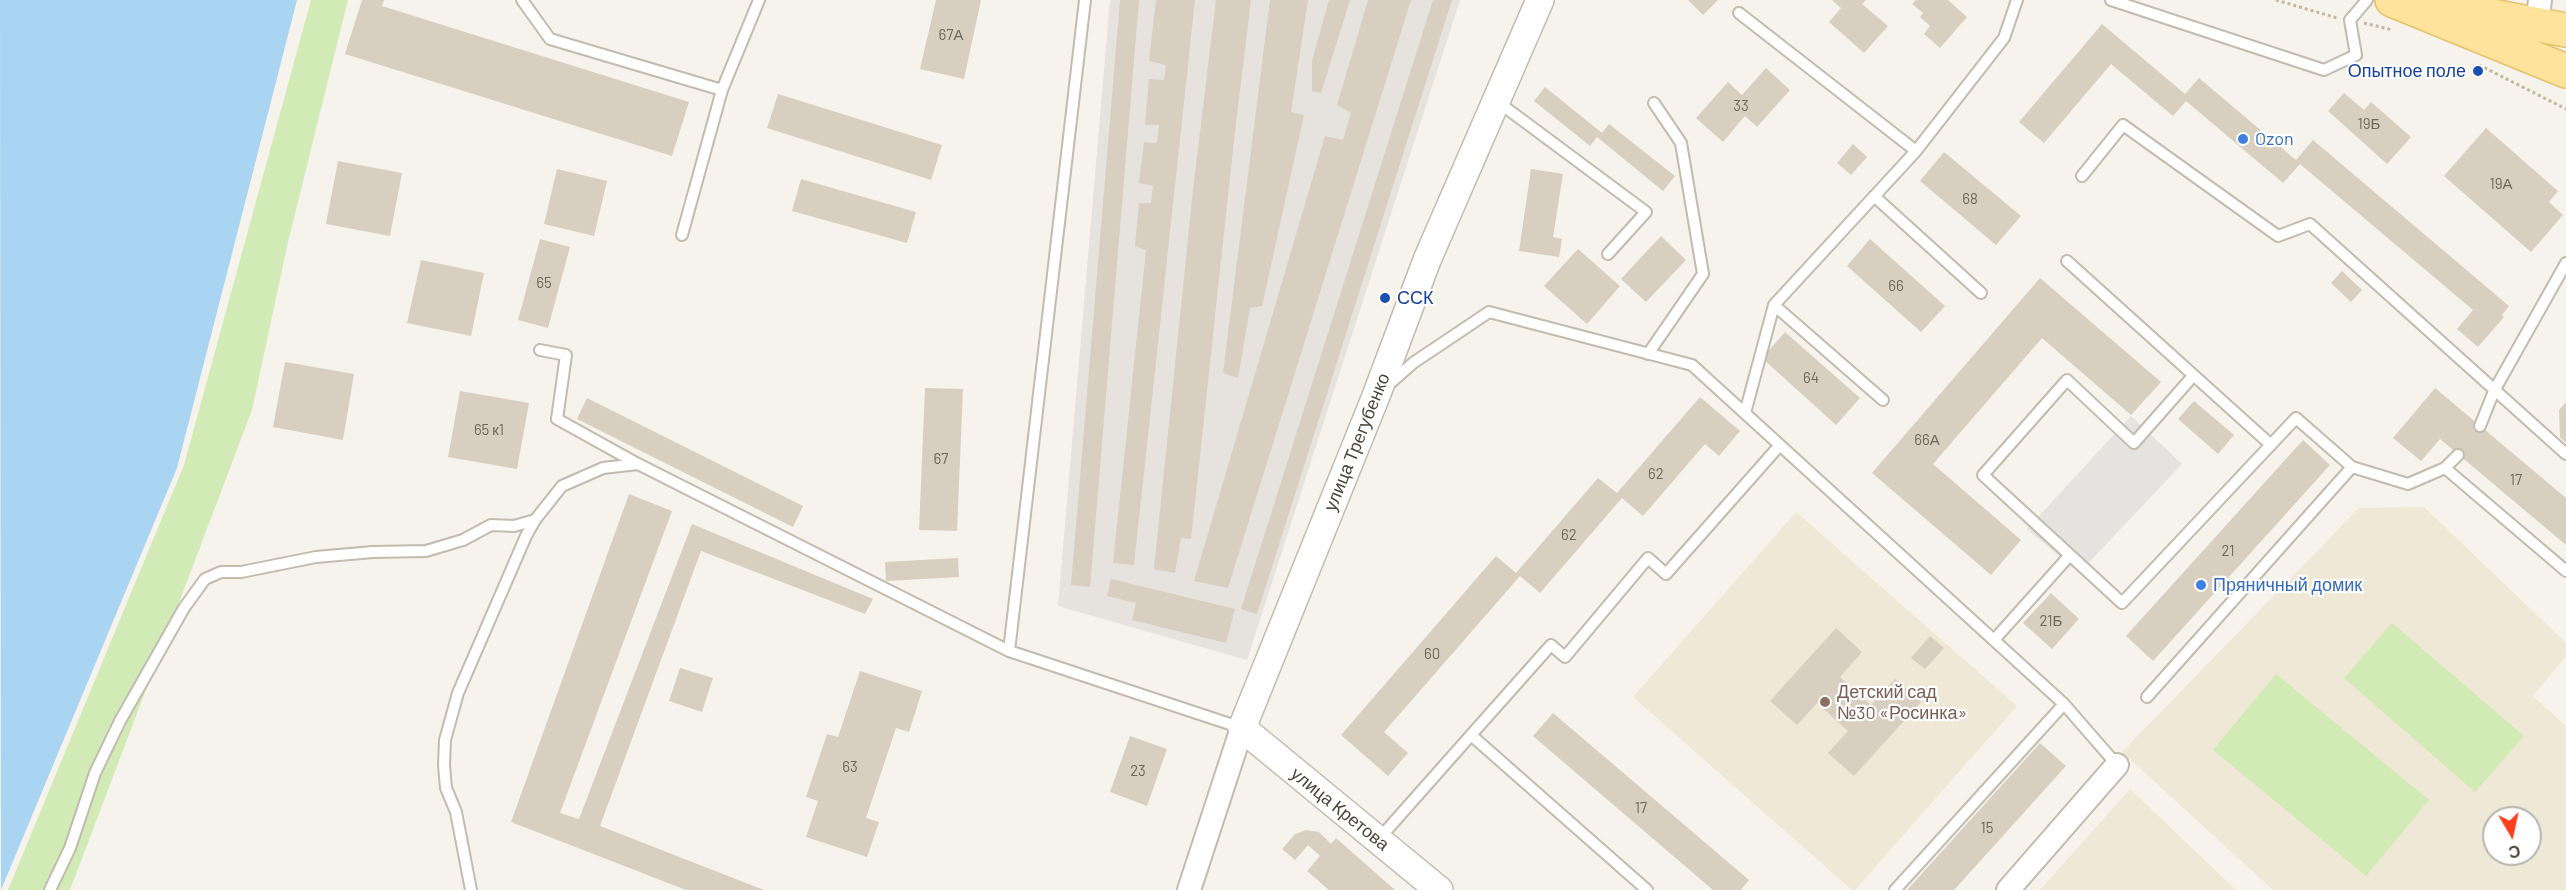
<!DOCTYPE html>
<html>
<head>
<meta charset="utf-8">
<style>
  body { margin:0 }
  #map { position:relative; width:2566px; height:890px; overflow:hidden; background:#f6f3ec; font-family:Barlow,sans-serif }
  canvas { display:block }
  .north { position:absolute; left:2482px; top:806px; width:60px; height:60px; box-sizing:border-box; background:#fff; border:2px solid #b7b4b0; border-radius:50%; rotate:171deg; font-size:16px; font-weight:700; line-height:24px; text-align:center; color:#4b4439 }
  .north::after { content:''; display:block; margin:auto; width:21px; height:27px; background:#fc3f1d; clip-path:polygon(50% 0,100% 100%,50% 72%,0 100%) }
</style>
</head>
<body>
<div id="map">
<canvas width="2566" height="890"></canvas>
<div class="north">С</div>
</div>
<script>
const context = document.querySelector('canvas').getContext('2d');
context.lineJoin = 'round';
function fill(path, color) { context.fillStyle = color; context.fill(path, 'evenodd'); }
const toPath = rows => new Path2D(rows.map(r => 'M' + r).join(''));
function stroke(path, color, width, dash) { context.strokeStyle = color; context.lineWidth = width; context.lineCap = dash ? 'butt' : 'round'; context.setLineDash(dash || []); context.stroke(path); }
function write(font, color, halo, rows, align = 'center') {
  context.font = font + ' Barlow,sans-serif'; context.lineWidth = 4.5; context.setLineDash([]); context.textBaseline = 'middle'; context.strokeStyle = halo; context.fillStyle = color; for (const [text, x, y, turn = 0] of rows) {
    context.save(); context.translate(x, y); context.rotate((+turn || 0) * Math.PI / 180); context.textAlign = isNaN(turn) ? turn : align; if (halo) context.strokeText(text, 0, 0); context.fillText(text, 0, 0); context.restore();
  }
}
fill(toPath([
  [1110,0,1460,0,1247,660,1058,606]
]), '#e6e2dd');
fill(toPath([
  [2424,507,2566,643,2566,656,2533,696,2566,726,2566,890,2273,890,2122,752,2359,508],
  [2494,818,2530,818,2530,854,2494,854],
  [1796,512,2017,706,1855,890,1852,890,1633,697],
  [2130,789,2236,890,2040,890]
]), '#efe8d6');
fill(toPath([
  [311,0,348,0,288,242,252,410,70,890,8,890,184,465],
  [2392,623,2524,736,2475,792,2344,678],
  [2276,674,2429,800,2366,876,2213,750]
]), '#d2eab5');
fill(toPath([
  [2131,416,2182,464,2079,573,2027,529]
]), '#e5e3e0');
fill(toPath([
  [0,0,297,0,177,468,1,890]
]), '#a9d4f2');
fill(toPath([
  [362,0,384,0,382,6,689,102,672,156,345,54],
  [936,0,981,0,964,79,920,69],
  [1120,0,1139,0,1090,587,1071,585],
  [1156,0,1195,0,1134,565,1113,563,1146,250,1135,246,1139,203,1151,203,1153,186,1139,183,1144,142,1157,143,1159,125,1145,125,1149,79,1164,80,1166,65,1149,61],
  [1216,0,1251,0,1235,131,1191,539,1181,538,1175,573,1154,569,1193,190],
  [1270,0,1308,0,1291,112,1304,115,1262,306,1250,308,1238,378,1223,373],
  [1329,0,1350,0,1321,93,1312,91,1312,61],
  [1368,0,1411,0,1228,588,1194,581,1325,136,1343,140,1351,113,1337,105],
  [1433,0,1452,0,1257,614,1241,609],
  [1688,0,1718,0,1703,15],
  [1832,0,1866,0,1862,4,1888,26,1864,53,1829,22,1841,8],
  [1916,0,1948,0,1967,17,1940,48,1924,34,1930,26,1920,17,1923,13,1912,4],
  [2102,24,2185,94,2199,78,2296,160,2313,140,2509,306,2502,315,2504,317,2478,347,2457,329,2473,310,2300,164,2283,183,2186,101,2173,116,2111,64,2044,143,2019,122],
  [1766,68,1790,90,1757,127,1745,116,1723,142,1696,118,1728,82,1742,95],
  [1545,87,1602,133,1609,124,1675,176,1663,191,1597,137,1590,146,1534,101],
  [2344,93,2364,110,2371,102,2411,137,2387,164,2328,111],
  [778,94,942,145,931,180,767,128],
  [2486,128,2558,191,2549,202,2563,215,2531,252,2444,176],
  [1853,144,1867,157,1851,175,1837,163],
  [1944,152,2021,216,1996,245,1920,181],
  [338,161,402,173,390,236,326,224],
  [557,169,607,181,594,236,544,224],
  [1531,169,1563,174,1553,237,1562,239,1559,257,1519,251],
  [801,179,916,212,907,243,792,211],
  [1661,236,1686,260,1646,302,1621,279],
  [540,239,570,247,548,328,518,320],
  [1870,239,1945,306,1921,332,1847,266],
  [1578,249,1620,286,1587,324,1544,286],
  [421,260,484,273,471,336,407,323],
  [2342,271,2362,290,2351,302,2331,283],
  [2040,278,2161,382,2131,415,2042,338,1933,464,2021,540,1991,575,1872,473],
  [1785,332,1860,398,1836,425,1762,358],
  [285,362,354,374,343,440,273,427],
  [925,388,963,389,957,531,919,530],
  [2435,388,2566,498,2566,545,2440,439,2421,461,2393,438],
  [460,391,529,403,517,469,448,457],
  [1700,397,1740,431,1719,456,1705,444,1643,516,1622,498,1540,593,1520,576,1384,732,1408,753,1388,776,1341,735,1496,556,1516,573,1598,478,1617,493],
  [587,398,803,506,793,527,577,419],
  [2194,401,2234,435,2218,454,2178,419],
  [2566,402,2566,443,2560,437,2559,410],
  [2303,440,2330,465,2153,661,2126,636],
  [629,494,672,511,560,813,579,819,692,524,873,599,865,614,701,551,600,826,764,890,686,890,511,822],
  [958,558,959,577,886,581,885,562],
  [1111,579,1235,609,1226,643,1132,620,1136,603,1107,596],
  [2051,593,2079,619,2052,649,2023,623],
  [1836,628,1862,652,1840,677,1871,705,1895,679,1921,702,1854,776,1828,753,1848,731,1817,703,1797,725,1770,701],
  [1930,636,1944,648,1925,669,1911,658],
  [680,668,713,678,702,712,669,701],
  [860,671,922,691,909,732,896,728,866,818,879,822,867,857,806,837,818,801,806,797,827,734,838,737],
  [1553,713,1749,880,1741,890,1713,890,1533,736],
  [1130,736,1167,749,1147,806,1110,792],
  [2040,743,2066,766,1954,890,1907,890],
  [1306,830,1319,832,1331,844,1336,838,1395,890,1329,890,1307,871,1320,856,1308,845,1295,860,1282,849,1295,834]
]), '#d8cfc1');
const service = toPath([
  [522,0,550,39,722,90,759,0],
  [2111,0,2324,70,2356,55,2350,20,2367,0],
  [1739,13,1916,151],
  [1498,102,1646,212,1608,254],
  [2082,176,2123,125,2278,236,2310,224,2566,454],
  [1874,196,1981,293],
  [682,235,722,90],
  [2067,261,2271,445],
  [1774,305,1883,400],
  [540,350,566,355,557,419,638,464,1009,651,1242,728],
  [1648,354,1703,274,1681,143,1654,103],
  [2193,376,2134,443,2067,380,1983,475,2122,603,2296,418,2352,467],
  [1387,386,1413,363,1489,312,1692,365,2064,704,2117,765],
  [1745,413,1774,305,1916,151,2004,38,2017,0],
  [2480,426,2494,391,2566,263],
  [2445,468,2566,571],
  [1994,640,2070,555],
  [1009,651,1085,0],
  [2147,697,2352,467,2408,484,2445,468,2458,455],
  [1378,840,1471,735],
  [50,890,70,848,95,773,120,721,184,608,205,579,221,572,241,572,316,557,373,552,426,551,463,540,491,525,514,526,535,520,562,486,603,468,638,464],
  [471,890,456,812,446,788,444,765,445,740,458,693,526,536,535,520],
  [1647,890,1471,735,1551,645,1565,657,1648,558,1666,574,1780,445],
  [1895,890,2064,704]
]);
const minor = toPath([
  [2537,25,2540,0],
  [1189,890,1242,728],
  [2008,890,2117,765]
]);
const tertiary = toPath([
  [1439,890,1242,728,1376,396,1427,260,1540,0]
]);
const primary = toPath([
  [2392,0,2566,71],
  [2450,8,2566,30]
]);
stroke(service, '#c2bbae', 14);
stroke(minor, '#c2bbae', 26);
stroke(tertiary, '#c2bbae', 30);
stroke(primary, '#e6c16a', 36);
stroke(toPath([
  [2276,0,2337,18],
  [2364,23,2393,30],
  [2479,65,2566,109]
]), '#c4b79f', 3, [3, 3]);
stroke(service, '#fff', 10);
stroke(minor, '#fff', 22);
stroke(tertiary, '#fff', 27);
stroke(primary, '#ffe39c', 33);
for (const [x, y, r, color] of [
  [2478,71,6,"#1a4fb4"],
  [2243,139,6,"#3f7fe0"],
  [1385,298,6,"#1a4fb4"],
  [2201,585,6,"#3f7fe0"],
  [1825,702,6,"#8d6e63"]
]) { const dot = new Path2D(); dot.arc(x, y, r, 0, 2 * Math.PI); context.fillStyle = color; context.fill(dot); stroke(dot, '#fff', 2); }
write('15px', '#6e675b', null, [
  ["67А",951,35],
  ["33",1741,106],
  ["19Б",2369,124],
  ["19А",2501,184],
  ["68",1970,199],
  ["65",544,283],
  ["66",1896,286],
  ["64",1811,378],
  ["65 к1",489,430],
  ["66А",1927,440],
  ["67",941,459],
  ["62",1656,474],
  ["17",2516,480],
  ["62",1569,535],
  ["21",2228,551],
  ["21Б",2051,621],
  ["60",1432,654],
  ["63",850,767],
  ["23",1138,771],
  ["17",1641,808],
  ["15",1987,828]
]);
write('18px', '#164399', '#fff', [
  ["Опытное поле",2466,71],
  ["ССК",1397,298,"left"]
], 'right');
write('18px', '#366cbe', '#fff', [
  ["Ozon",2255,139],
  ["Пряничный домик",2213,585]
], 'left');
write('18px', '#4b4439', '#fff', [
  ["улица Трегубенко",1357,442,-68],
  ["улица Кретова",1340,809,39]
]);
write('18px', '#785e54', '#fff', [
  ["Детский сад",1837,692],
  ["№30 «Росинка»",1837,713]
], 'left');
</script>
</body>
</html>
